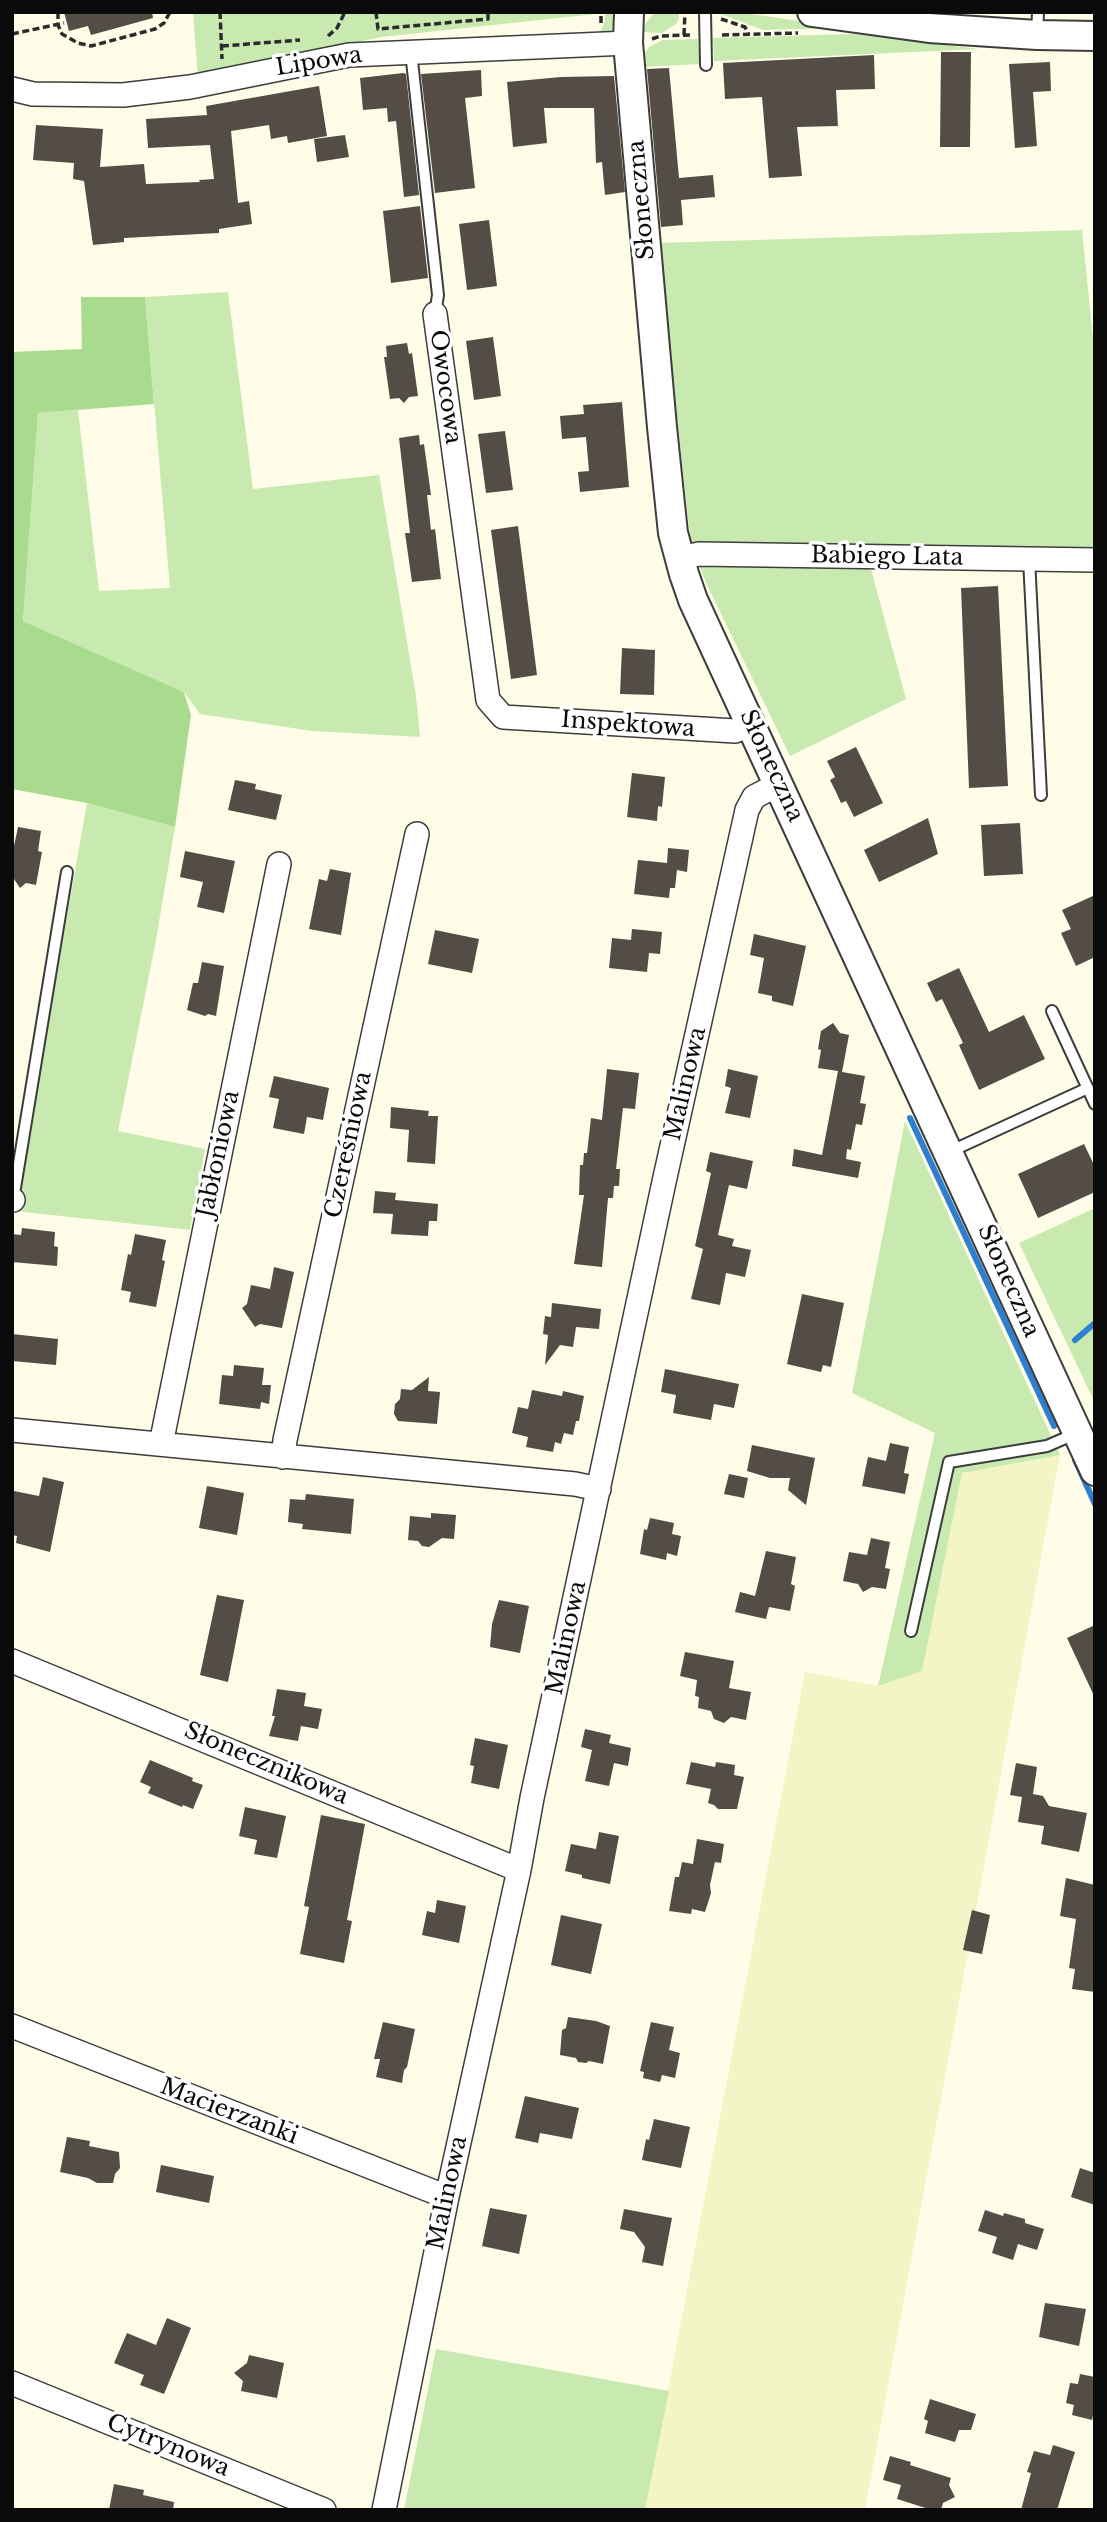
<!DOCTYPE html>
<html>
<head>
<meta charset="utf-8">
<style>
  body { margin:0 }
  #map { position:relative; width:1107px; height:2522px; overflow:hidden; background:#fffde7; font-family:"Libre Baskerville",serif }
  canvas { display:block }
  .frame { position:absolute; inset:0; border:14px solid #0a0a0a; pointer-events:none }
</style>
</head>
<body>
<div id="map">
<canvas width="1107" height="2522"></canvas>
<div class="frame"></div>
</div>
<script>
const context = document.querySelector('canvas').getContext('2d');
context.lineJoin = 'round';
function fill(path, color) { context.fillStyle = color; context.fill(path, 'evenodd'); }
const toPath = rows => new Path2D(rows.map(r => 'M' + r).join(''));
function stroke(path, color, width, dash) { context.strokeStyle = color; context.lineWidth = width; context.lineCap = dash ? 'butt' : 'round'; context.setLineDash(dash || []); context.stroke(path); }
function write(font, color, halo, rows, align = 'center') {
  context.font = font + ' "Libre Baskerville",serif'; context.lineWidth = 7; context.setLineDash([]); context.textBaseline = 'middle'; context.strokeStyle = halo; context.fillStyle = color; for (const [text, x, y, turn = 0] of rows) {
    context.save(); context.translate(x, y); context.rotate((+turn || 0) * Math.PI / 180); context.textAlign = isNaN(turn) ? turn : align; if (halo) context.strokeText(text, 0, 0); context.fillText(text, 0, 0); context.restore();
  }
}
fill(toPath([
  [1060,1455,865,2510,645,2510,805,1672,878,1686,921,1671,961,1473]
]), '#f4f5c7');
fill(toPath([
  [193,12,588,12,596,14,381,37,198,78],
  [605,12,612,12,614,28,611,33,597,37,605,22],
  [655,12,679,12,679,19,676,24,662,33,642,32,646,23],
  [715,12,738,12,846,28,763,30],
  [852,34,980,49,714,61,713,38],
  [698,39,699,64,643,67,642,58,649,47,663,40],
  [1082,230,1095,357,1095,553,865,547,906,699,790,756,707,585,691,545,658,243],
  [228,292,253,489,379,475,416,696,420,737,312,731,200,714,184,692,23,621,38,413,78,410,99,591,170,588,145,297],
  [87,803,175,827,156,940,118,1131,205,1149,190,1230,15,1211],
  [905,1121,1060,1455,962,1473,922,1671,878,1686,935,1433,852,1393],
  [1095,1208,1095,1403,1019,1243],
  [436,2349,669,2391,645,2510,404,2510]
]), '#c8eab1');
fill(toPath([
  [81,297,145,297,154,404,38,413,23,621,184,692,191,715,175,827,87,803,12,789,12,352,82,349]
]), '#a9db8f');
stroke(toPath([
  [910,1118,1054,1426],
  [1075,1340,1095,1323],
  [1075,1460,1095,1504]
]), '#2f7fd1', 6);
fill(toPath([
  [64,12,152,12,153,18,91,35,88,26,69,31],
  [941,52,971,52,970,147,940,147],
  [874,55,875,89,836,90,838,126,797,127,802,176,769,178,762,97,725,99,723,63],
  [1050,62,1051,91,1033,92,1037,146,1015,148,1009,64],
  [669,68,679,178,713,175,715,197,681,200,683,225,661,227,647,69],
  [481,70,482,96,465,98,475,188,435,193,421,74],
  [403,73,406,74,419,195,404,197,396,121,388,122,387,108,363,110,360,78],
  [614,76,625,192,605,195,602,162,596,163,594,108,544,108,547,143,513,147,507,82,561,77],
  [319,86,327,136,288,143,287,136,271,139,269,125,231,131,238,203,249,201,252,224,219,229,219,233,124,238,124,242,93,245,84,181,73,179,74,163,33,160,36,125,103,129,100,167,144,164,146,184,200,182,199,180,214,179,210,145,148,148,146,119,207,115,206,106],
  [345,135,349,157,317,162,314,139],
  [420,206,428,278,391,283,383,211],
  [489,220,497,286,467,290,459,224],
  [493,337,501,396,474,400,466,341],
  [407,343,409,354,412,353,418,396,409,397,404,403,399,398,390,399,384,357,387,357,386,346],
  [622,402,629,487,580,492,578,472,589,471,586,437,562,439,560,416,584,414,583,405],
  [505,431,513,490,486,493,478,434],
  [419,435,420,445,424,444,431,495,427,495,431,530,435,529,441,579,412,582,405,533,410,533,399,438],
  [518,526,537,675,511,679,491,530],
  [998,586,1008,786,969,788,961,588],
  [622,648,655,650,654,695,620,694],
  [856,747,883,803,854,817,846,801,841,803,836,792,830,780,835,777,827,761],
  [632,773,665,777,662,807,658,806,657,821,627,817],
  [235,780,256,784,255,789,282,795,276,820,228,810],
  [928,818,938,854,879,882,864,850],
  [1020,823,1023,874,984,876,981,825],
  [18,827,41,831,38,851,42,852,36,885,26,883,20,888,12,876,12,846,14,846],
  [668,848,689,850,687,872,677,870,675,888,670,888,669,898,634,894,638,860,667,863],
  [185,851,235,861,224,913,197,907,203,882,180,877],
  [330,869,351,873,341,935,309,929,319,879,327,881],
  [1095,895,1095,957,1076,966,1061,933,1071,929,1062,910],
  [632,929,662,932,660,954,649,953,647,972,609,968,612,938,631,940],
  [435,930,479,939,472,973,428,964],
  [754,934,806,946,793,1006,772,1001,772,996,758,993,764,958,750,955],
  [202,962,224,966,216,1016,208,1014,205,1016,187,1010,193,983,198,983],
  [959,968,989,1032,1024,1015,1045,1059,979,1090,959,1045,963,1043,942,999,936,1002,927,983],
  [833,1023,840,1033,849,1035,842,1072,865,1076,860,1103,866,1104,862,1125,856,1124,851,1150,847,1149,846,1159,861,1162,858,1178,792,1166,794,1149,822,1155,838,1071,818,1068,821,1050,818,1049,821,1031],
  [607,1069,639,1073,635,1109,623,1108,616,1169,620,1169,619,1186,614,1186,613,1198,608,1198,602,1267,574,1264,584,1195,579,1195,580,1165,583,1165,584,1153,587,1153,591,1118,602,1120],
  [728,1069,758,1076,750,1118,725,1113,731,1088,725,1086],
  [274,1076,329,1088,323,1120,307,1117,304,1134,273,1128,279,1099,269,1097],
  [391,1107,429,1111,428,1116,438,1116,435,1164,407,1162,409,1130,390,1128],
  [1084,1144,1095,1167,1095,1192,1038,1218,1018,1174],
  [710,1152,753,1161,747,1189,729,1185,718,1235,734,1239,732,1246,751,1250,745,1277,726,1273,720,1305,691,1299,703,1249,695,1246,711,1173,706,1171],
  [375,1191,396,1193,395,1200,438,1204,437,1221,429,1221,428,1236,391,1234,393,1214,373,1213],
  [22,1228,55,1232,54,1246,58,1247,57,1266,12,1262,12,1234,21,1235],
  [135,1234,166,1240,162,1260,165,1261,156,1307,129,1302,131,1292,121,1290,128,1254,131,1255],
  [274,1267,294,1272,282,1328,260,1324,255,1327,242,1308,247,1304,251,1285,270,1289],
  [802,1294,844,1303,831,1367,823,1365,821,1372,787,1364],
  [552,1303,601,1309,599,1329,576,1327,573,1347,560,1345,545,1365,548,1335,543,1334,545,1316,551,1317],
  [12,1334,58,1339,56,1365,12,1361],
  [234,1365,264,1368,262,1385,271,1385,269,1404,261,1402,260,1409,219,1404,222,1375,233,1376],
  [665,1369,739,1384,734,1408,714,1404,711,1420,673,1413,676,1395,661,1392],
  [429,1377,428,1391,440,1392,437,1424,398,1421,394,1414,395,1404,400,1399,401,1389,412,1390],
  [532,1390,562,1396,563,1391,584,1396,579,1421,576,1421,573,1435,564,1433,561,1444,555,1442,553,1452,526,1447,528,1437,512,1433,518,1407,528,1409],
  [890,1443,909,1447,904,1473,909,1474,905,1494,862,1486,868,1457,886,1461],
  [752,1445,815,1458,806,1505,788,1490,790,1478,770,1478,747,1471],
  [729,1474,748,1478,744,1498,724,1494],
  [43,1477,64,1482,50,1552,16,1543,17,1536,12,1535,14,1491,39,1496],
  [207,1486,244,1493,237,1535,199,1528],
  [306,1494,354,1499,351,1534,302,1529,303,1524,288,1522,290,1499,305,1500],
  [431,1513,456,1515,454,1539,442,1538,429,1547,422,1546,418,1541,408,1540,410,1516,431,1518],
  [650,1518,674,1523,672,1534,681,1536,677,1556,667,1553,666,1560,640,1554,644,1529,647,1530],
  [871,1538,890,1542,885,1568,890,1569,886,1589,872,1587,863,1592,858,1584,843,1581,849,1552,867,1555],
  [766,1551,796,1557,791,1584,795,1586,790,1611,769,1607,766,1619,735,1612,740,1592,755,1596],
  [217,1595,244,1600,228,1682,200,1675],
  [499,1600,529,1606,520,1653,490,1647,492,1624],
  [1095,1625,1095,1698,1067,1638],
  [685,1652,734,1661,729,1688,751,1692,746,1720,731,1717,724,1723,714,1719,711,1711,698,1708,699,1697,695,1696,697,1680,680,1676],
  [277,1689,306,1693,304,1706,322,1709,318,1729,301,1726,298,1741,269,1736,275,1716,272,1716],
  [585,1729,611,1735,609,1743,631,1748,628,1766,614,1763,609,1786,585,1781,592,1750,581,1747],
  [475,1738,508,1745,499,1789,471,1783,474,1766,470,1765],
  [150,1760,193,1778,192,1781,203,1785,193,1809,183,1805,182,1807,148,1793,151,1787,140,1782],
  [691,1762,715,1767,716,1762,735,1765,734,1775,744,1777,737,1809,718,1809,714,1805,708,1803,711,1789,686,1784],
  [1016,1763,1037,1767,1033,1794,1043,1796,1049,1806,1087,1813,1079,1852,1041,1844,1044,1826,1018,1822,1022,1797,1010,1795],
  [245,1807,286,1816,277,1858,254,1854,257,1840,239,1836],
  [321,1815,365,1824,347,1920,352,1921,344,1963,300,1954,309,1907,304,1906],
  [599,1832,619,1836,610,1884,582,1878,582,1875,565,1871,571,1844,596,1849],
  [697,1839,724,1844,721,1863,715,1862,710,1885,711,1893,705,1912,692,1909,691,1914,669,1911,675,1877,679,1877,682,1862,693,1864],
  [1066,1878,1095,1885,1095,1992,1072,1989,1075,1969,1069,1968,1076,1919,1060,1916],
  [437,1900,466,1906,459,1943,422,1935,427,1911,435,1913],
  [972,1910,990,1915,982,1954,963,1950],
  [561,1915,602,1924,591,1974,551,1965],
  [568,2017,596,2021,610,2026,603,2064,589,2061,586,2063,578,2062,576,2058,560,2055,562,2030,566,2028],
  [383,2022,415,2029,407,2067,404,2070,402,2083,376,2077,380,2059,374,2059],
  [651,2022,674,2027,669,2050,680,2053,675,2078,662,2075,660,2082,643,2078,644,2072,640,2071],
  [525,2096,579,2108,572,2139,540,2133,538,2143,515,2138],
  [654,2119,690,2127,681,2168,642,2160,646,2139,649,2140],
  [67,2137,90,2141,89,2146,119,2152,120,2168,115,2174,113,2183,97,2183,88,2178,60,2172],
  [161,2165,214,2176,209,2203,156,2192],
  [1080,2168,1095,2173,1095,2205,1071,2197],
  [490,2208,527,2215,519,2254,482,2246],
  [624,2209,672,2218,663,2266,642,2262,645,2247,634,2232,620,2229],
  [985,2210,1003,2216,1004,2213,1025,2219,1025,2223,1044,2229,1037,2250,1018,2244,1013,2260,992,2253,997,2237,978,2231],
  [1045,2303,1086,2309,1079,2346,1039,2337],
  [167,2318,191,2328,164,2394,140,2385,144,2375,114,2363,127,2333,156,2345],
  [249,2355,284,2363,277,2398,241,2391,243,2381,234,2373,247,2363],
  [1080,2374,1095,2377,1095,2407,1092,2420,1072,2415,1074,2405,1066,2403,1070,2383,1078,2384],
  [930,2399,976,2414,971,2430,959,2430,955,2442,925,2433,928,2421,924,2419],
  [1053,2445,1075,2452,1057,2510,1021,2510,1031,2473,1027,2472,1034,2451,1050,2455],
  [890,2456,911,2462,910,2465,951,2478,949,2485,955,2497,943,2503,941,2510,932,2510,897,2499,901,2485,883,2480],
  [114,2484,144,2490,143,2495,174,2502,173,2510,109,2510]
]), '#534d46');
const service = toPath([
  [705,12,706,65],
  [1037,34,1038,12],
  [411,52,438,295,435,314],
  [1029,559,1041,795],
  [1052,1011,1095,1104],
  [949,1152,1088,1088],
  [13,1200,67,872],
  [911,1631,949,1462,1047,1446,1077,1433]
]);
const minor = toPath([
  [12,89,33,94,123,95,190,87,349,55,628,43],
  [435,314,488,700,503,717,735,731,751,723],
  [679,558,699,554,1095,560],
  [12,1200,13,1200],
  [12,1430,575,1484,599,1489],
  [161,1444,279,864],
  [283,1457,285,1440,417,834],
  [12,1661,519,1870],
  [12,2026,447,2197],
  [12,2383,324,2510],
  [384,2510,447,2197,519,1870,532,1798,664,1182,747,810,754,797,779,784]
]);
const tertiary = toPath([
  [629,12,628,43,662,427,673,533,684,574,693,600,1095,1471],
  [812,12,929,28,1037,35,1095,36]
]);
stroke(service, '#3d3d3d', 14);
stroke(minor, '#3d3d3d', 26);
stroke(tertiary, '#3d3d3d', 32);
stroke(toPath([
  [58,12,58,25,62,34,78,43,91,46,155,29,164,23,170,12],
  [220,12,222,59],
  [376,12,378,29,488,19,488,12],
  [721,19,745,27,748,34],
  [601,23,601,12],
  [12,34,64,23],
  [684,35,685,12],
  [722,35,798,33],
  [328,36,337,28,345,12],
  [652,39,660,36,690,35],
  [222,46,300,40]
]), '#2c2c2c', 3.5, [7, 3.5]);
stroke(service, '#fff', 10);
stroke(minor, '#fff', 23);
stroke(tertiary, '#fff', 28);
write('23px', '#0a0a0a', '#fff', [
  ["Lipowa",319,62,-9],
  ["Słoneczna",642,200,-95],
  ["Owocowa",445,387,82],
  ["Babiego Lata",887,557,1],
  ["Inspektowa",628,725,4],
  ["Słoneczna",771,766,65],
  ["Malinowa",686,1084,-77],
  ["Czereśniowa",349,1145,-78],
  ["Jabłoniowa",219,1154,-78],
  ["Słoneczna",1008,1281,66],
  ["Malinowa",567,1638,-78],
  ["Słonecznikowa",266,1764,23],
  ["Macierzanki",229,2112,21],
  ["Malinowa",448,2193,-78],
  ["Cytrynowa",168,2446,22]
]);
</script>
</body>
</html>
